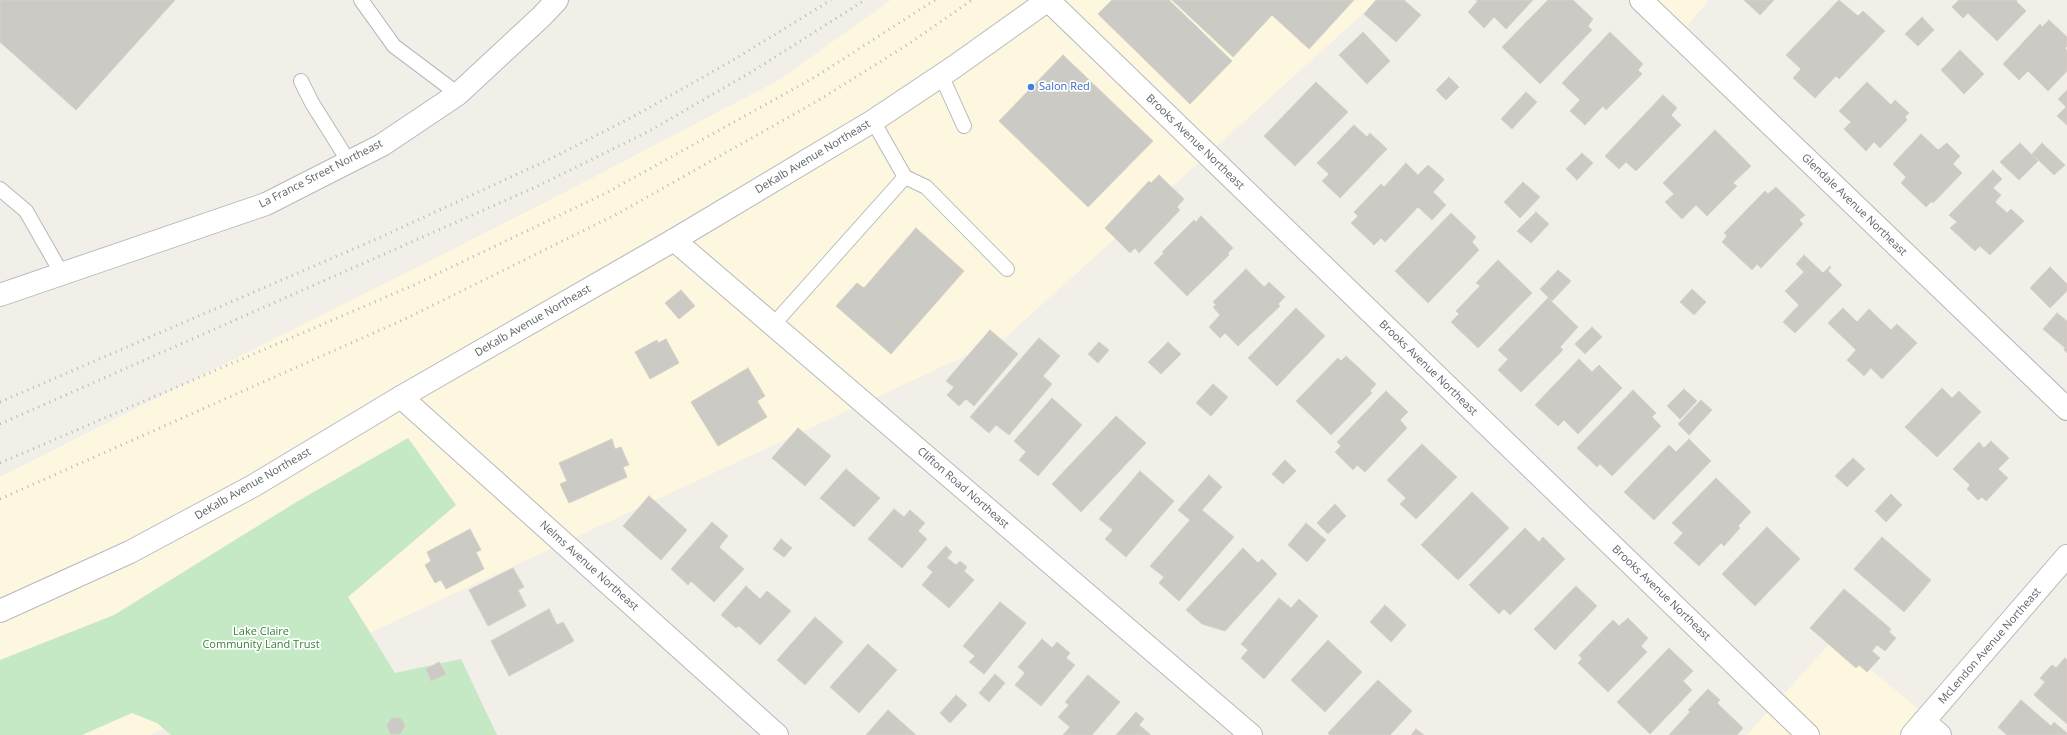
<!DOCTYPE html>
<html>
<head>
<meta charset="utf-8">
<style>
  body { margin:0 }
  canvas { display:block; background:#f1efe8 }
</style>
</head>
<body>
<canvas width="2067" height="735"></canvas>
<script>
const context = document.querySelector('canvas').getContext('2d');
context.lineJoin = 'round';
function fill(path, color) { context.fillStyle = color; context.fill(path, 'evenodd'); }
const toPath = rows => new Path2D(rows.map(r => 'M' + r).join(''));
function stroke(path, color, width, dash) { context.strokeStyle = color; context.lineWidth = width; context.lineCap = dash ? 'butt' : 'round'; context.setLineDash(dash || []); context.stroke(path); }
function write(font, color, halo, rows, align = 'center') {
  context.font = font + ' "Open Sans",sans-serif'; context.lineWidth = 3.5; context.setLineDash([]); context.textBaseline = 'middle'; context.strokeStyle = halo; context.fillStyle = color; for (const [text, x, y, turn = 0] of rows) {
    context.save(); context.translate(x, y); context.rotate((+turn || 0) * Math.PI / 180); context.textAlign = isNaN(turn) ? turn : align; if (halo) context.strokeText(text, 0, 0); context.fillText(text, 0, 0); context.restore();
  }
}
fill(toPath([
  [891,0,1378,0,1006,337,150,735,0,735,0,477,546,202,779,80],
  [1637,0,1709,0,1675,40],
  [1834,639,1949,735,1747,735]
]), '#fef7e0');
fill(toPath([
  [408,438,456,505,348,597,395,673,461,659,497,735,171,735,157,723,132,713,82,735,0,735,0,660,114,615,298,501]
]), '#c5e8c5');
const building = toPath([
  [0,0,175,0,76,110,0,42,0,0],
  [1112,0,1169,0,1232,61,1190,104,1098,14,1112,0],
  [1172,0,1354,0,1309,49,1272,15,1233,57,1172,0],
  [1376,0,1404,0,1421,15,1396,42,1364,14,1376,0],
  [1476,0,1533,0,1506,29,1494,17,1484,28,1468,12,1478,1,1476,0],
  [1548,0,1573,0,1593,19,1588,26,1592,30,1540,84,1502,47,1548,0],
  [1744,0,1774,0,1760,15,1744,0],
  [1839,0,1858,16,1863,11,1885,31,1839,79,1836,76,1815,98,1793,78,1801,69,1786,55,1839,0],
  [1959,0,2017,0,2016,1,2026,11,1997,41,1968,13,1963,18,1952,7,1959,0],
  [1922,17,1934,30,1918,46,1905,34,1922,17],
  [2049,20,2067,37,2067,46,2065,48,2067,51,2067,71,2048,91,2028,71,2019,80,2003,64,2040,24,2042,27,2049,20],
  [1363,32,1390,61,1367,84,1339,55,1363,32],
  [1610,32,1643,64,1638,70,1642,74,1606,110,1603,106,1585,125,1570,111,1580,100,1562,83,1610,32],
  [1960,50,1984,74,1964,94,1941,70,1960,50],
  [1063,55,1153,141,1088,207,999,121,1063,55],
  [1449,77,1459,87,1446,100,1436,90,1449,77],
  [1316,82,1348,112,1295,166,1264,136,1316,82],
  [1867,82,1891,105,1895,100,1909,113,1905,117,1907,120,1880,148,1874,142,1866,151,1844,129,1851,122,1839,111,1867,82],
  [2067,90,2067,125,2057,116,2066,107,2058,99,2067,90],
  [1526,92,1537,102,1512,129,1501,119,1526,92],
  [1663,95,1677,108,1671,115,1681,125,1636,171,1626,162,1619,169,1605,156,1663,95],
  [1354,125,1367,137,1370,133,1387,149,1340,198,1322,181,1329,174,1317,163,1354,125],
  [1715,130,1751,166,1733,183,1737,186,1707,216,1696,205,1682,219,1665,202,1674,194,1663,183,1715,130],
  [1921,134,1938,150,1947,143,1960,156,1953,164,1962,173,1933,203,1932,201,1926,207,1901,183,1906,177,1893,164,1921,134],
  [2020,143,2038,161,2019,180,2000,162,2020,143],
  [2042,143,2065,165,2054,175,2032,154,2042,143],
  [1582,153,1593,163,1577,180,1566,169,1582,153],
  [1406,163,1418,175,1428,165,1443,178,1444,180,1433,192,1446,205,1432,220,1418,207,1385,242,1381,238,1374,245,1351,223,1358,216,1354,212,1381,184,1384,187,1406,163],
  [1993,170,2002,179,1993,188,2001,195,1995,202,2007,213,2011,209,2024,221,1990,255,1980,246,1975,251,1950,228,1957,222,1949,215,1993,170],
  [1159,175,1184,199,1177,207,1180,210,1139,253,1135,248,1130,253,1105,228,1149,181,1151,183,1159,175],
  [1523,182,1540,197,1520,218,1504,202,1523,182],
  [1776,187,1805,215,1799,220,1803,224,1761,268,1757,264,1752,270,1722,242,1727,236,1724,233,1765,191,1768,194,1776,187],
  [1536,212,1549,224,1531,243,1517,231,1536,212],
  [1451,213,1476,237,1472,242,1479,250,1428,303,1395,271,1451,213],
  [1201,216,1233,248,1228,253,1229,255,1187,296,1154,263,1164,253,1162,252,1194,220,1196,222,1201,216],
  [916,228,964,271,891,354,836,306,857,283,864,288,916,228],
  [1804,255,1823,273,1830,266,1831,267,1828,271,1842,285,1795,333,1783,322,1799,305,1785,291,1804,272,1796,264,1804,255],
  [1498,260,1532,293,1478,348,1451,322,1459,314,1456,311,1480,286,1476,283,1498,260],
  [2050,267,2067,284,2067,291,2050,308,2030,288,2050,267],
  [1246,269,1264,287,1269,282,1285,297,1278,304,1280,306,1238,346,1225,333,1220,338,1209,327,1220,315,1213,307,1216,305,1213,302,1246,269],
  [1558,270,1571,281,1552,301,1540,289,1558,270],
  [1692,289,1706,302,1694,315,1680,302,1692,289],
  [681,290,695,306,679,319,665,303,681,290],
  [1548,298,1578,327,1560,347,1563,350,1521,392,1498,370,1508,359,1498,350,1548,298],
  [1296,308,1325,336,1277,386,1248,358,1296,308],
  [1843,308,1857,322,1869,309,1891,330,1897,324,1917,343,1882,379,1871,368,1864,376,1847,360,1856,350,1828,323,1843,308],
  [2057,313,2067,321,2067,353,2064,350,2065,348,2043,329,2057,313],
  [1592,327,1602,337,1585,354,1575,344,1592,327],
  [990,330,1018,354,974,406,966,399,959,406,947,395,954,387,946,381,990,330],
  [1039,338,1060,356,1043,376,1052,384,1009,435,996,425,989,433,970,417,1039,338],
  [666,339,679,363,650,379,635,352,657,340,658,343,666,339],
  [1099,342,1109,350,1098,363,1088,354,1099,342],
  [1168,342,1181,354,1161,374,1148,362,1168,342],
  [1346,356,1376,384,1370,391,1372,393,1331,435,1296,401,1338,358,1341,361,1346,356],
  [1579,359,1592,372,1599,365,1622,388,1578,434,1564,420,1558,426,1535,405,1579,359],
  [748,368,765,396,757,401,767,417,718,446,691,402,748,368],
  [1213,384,1228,397,1211,416,1196,403,1213,384],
  [1942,388,1952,398,1959,391,1981,412,1937,457,1905,427,1942,388],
  [1684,389,1697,401,1680,419,1667,406,1684,389],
  [1633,390,1656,413,1652,417,1661,426,1612,476,1600,464,1597,467,1577,448,1633,390],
  [1386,391,1408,412,1400,420,1407,428,1365,472,1357,465,1353,470,1335,452,1341,446,1337,442,1386,391],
  [1052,398,1082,425,1038,476,1019,460,1026,452,1014,441,1052,398],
  [1701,400,1712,410,1689,435,1678,424,1701,400],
  [1116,416,1146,443,1081,512,1052,484,1116,416],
  [798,428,831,456,805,486,772,458,798,428],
  [612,439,615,449,621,447,629,465,623,467,627,477,569,503,560,484,567,481,559,463,612,439],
  [1689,439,1711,461,1654,520,1624,492,1669,445,1676,452,1689,439],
  [1991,441,2009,458,1998,469,2008,478,1986,501,1982,497,1978,500,1967,489,1970,485,1953,469,1979,442,1984,448,1991,441],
  [1422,444,1457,477,1416,519,1400,504,1406,498,1387,480,1422,444],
  [1853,458,1865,469,1847,487,1835,476,1853,458],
  [1285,460,1296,471,1283,484,1272,474,1285,460],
  [846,469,880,498,854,527,820,498,846,469],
  [1140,471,1174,501,1126,557,1105,539,1113,530,1099,519,1140,471],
  [1209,475,1222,487,1202,510,1234,537,1179,601,1159,583,1164,577,1150,566,1190,520,1178,510,1209,475],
  [1716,478,1751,512,1738,526,1740,528,1724,546,1721,543,1699,566,1674,543,1683,533,1672,523,1716,478],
  [1472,492,1509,528,1458,580,1421,545,1472,492],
  [1891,494,1902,505,1886,522,1875,511,1891,494],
  [649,496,687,530,661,560,623,526,649,496],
  [1335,504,1346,516,1328,534,1317,523,1335,504],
  [894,509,904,517,910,510,925,523,918,531,927,539,902,568,868,539,894,509],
  [712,522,728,536,719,547,744,569,714,602,691,581,688,585,671,569,712,522],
  [1306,523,1326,540,1307,562,1288,545,1306,523],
  [1767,527,1800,559,1755,606,1722,574,1767,527],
  [1525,528,1539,542,1543,537,1565,559,1510,615,1504,609,1499,614,1469,585,1525,528],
  [470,529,481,550,476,552,484,569,446,589,441,580,435,583,425,565,431,561,427,552,470,529],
  [1882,537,1931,580,1904,612,1854,569,1882,537],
  [781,539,792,548,784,557,773,549,781,539],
  [946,546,952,552,947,558,956,565,960,561,967,567,964,571,974,580,949,608,922,585,933,572,927,567,946,546],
  [1243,548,1258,563,1262,559,1277,574,1225,631,1202,624,1186,610,1243,548],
  [513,568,524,587,518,590,526,606,488,626,469,590,513,568],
  [746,586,760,599,767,591,791,611,760,645,739,626,736,628,721,615,746,586],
  [1576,586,1597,606,1555,650,1534,629,1576,586],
  [1844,589,1891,629,1889,632,1896,638,1885,651,1877,645,1872,651,1880,658,1867,672,1859,665,1856,668,1810,628,1844,589],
  [1279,598,1291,608,1299,599,1318,616,1264,679,1241,658,1248,650,1241,644,1279,598],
  [1000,602,1026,623,984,674,969,662,975,656,963,646,1000,602],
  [1385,605,1406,625,1391,642,1370,622,1385,605],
  [549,609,557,625,563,622,574,641,509,676,491,641,549,609],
  [815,617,843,642,805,685,777,660,815,617],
  [1628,618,1648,638,1641,646,1647,652,1608,692,1578,663,1582,659,1579,655,1613,620,1619,626,1628,618],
  [1042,639,1052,648,1057,642,1070,653,1066,658,1075,665,1041,706,1015,685,1025,673,1018,667,1042,639],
  [1328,640,1362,672,1325,712,1291,680,1328,640],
  [868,644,897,670,859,713,830,687,868,644],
  [1669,648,1693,671,1683,681,1692,690,1650,734,1617,702,1669,648],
  [2065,658,2067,660,2067,724,2034,695,2045,682,2040,678,2052,665,2056,668,2065,658],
  [439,662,446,674,431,681,426,669,439,662],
  [995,674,1005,683,989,702,979,693,995,674],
  [1088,675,1120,702,1092,735,1063,735,1070,727,1058,717,1069,705,1065,702,1088,675],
  [1378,680,1412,711,1390,735,1330,735,1328,733,1378,680],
  [1708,689,1720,700,1717,703,1743,728,1737,735,1669,735,1690,712,1688,710,1708,689],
  [956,695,967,705,950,723,940,713,956,695],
  [2021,700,2051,726,2054,722,2067,733,2067,735,2007,735,1998,727,2021,700],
  [888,710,916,735,866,735,888,710],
  [1136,712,1144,719,1139,725,1151,735,1116,735,1136,712],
  [392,718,401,718,405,726,400,734,390,734,387,725,392,718],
  [1416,729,1424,735,1411,735,1416,729]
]);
fill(building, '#cccac5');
stroke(building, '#d6d1c6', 1);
const service = toPath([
  [361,0,394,46,458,94],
  [941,75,964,126],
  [301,81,312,103,349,162],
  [905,177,926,187,1007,269],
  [0,189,26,211,62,274],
  [773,325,905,177,873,121]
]);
const minor = toPath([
  [1048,0,1808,735],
  [1641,0,2067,409],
  [0,295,266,204,382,145,458,94,542,16,557,0],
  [401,397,777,735],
  [1924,721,1940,735]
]);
const tertiary = toPath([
  [674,240,1251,735],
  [1912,735,2067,556]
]);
const secondary = toPath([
  [0,611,130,552,253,486,401,397,674,240,873,121,954,67,1048,0]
]);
stroke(service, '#b5b8bc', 16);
stroke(minor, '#b5b8bc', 24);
stroke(tertiary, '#b5b8bc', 24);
stroke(secondary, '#b6babf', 24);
stroke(service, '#fff', 14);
stroke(minor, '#fff', 22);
stroke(tertiary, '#fff', 22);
stroke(secondary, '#fff', 22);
stroke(toPath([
  [0,402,381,237,552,158,638,114,735,59,831,0],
  [0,424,538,186,651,130,753,71,865,0],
  [0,463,414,285,608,192,815,77,935,0],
  [0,499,405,319,619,213,819,100,907,45,972,0]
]), '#b6b7b8', 3, [1, 5]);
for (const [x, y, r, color] of [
  [1031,87,4,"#3f7fe0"]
]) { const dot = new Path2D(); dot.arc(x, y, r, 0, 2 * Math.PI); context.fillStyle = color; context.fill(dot); stroke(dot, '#fff', 1.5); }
write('11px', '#366cbe', '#fff', [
  ["Salon Red",1039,87]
], 'left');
write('11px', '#5f6368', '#fff', [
  ["Brooks Avenue Northeast",1195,142,44],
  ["DeKalb Avenue Northeast",813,157,-31],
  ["La France Street Northeast",321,174,-27],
  ["Glendale Avenue Northeast",1854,205,44],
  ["DeKalb Avenue Northeast",533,321,-30],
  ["Brooks Avenue Northeast",1428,368,44],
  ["DeKalb Avenue Northeast",253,484,-30],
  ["Clifton Road Northeast",963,488,41],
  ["Nelms Avenue Northeast",589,566,42],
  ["Brooks Avenue Northeast",1661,593,44],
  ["McLendon Avenue Northeast",1990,646,-49]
]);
write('11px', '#348238', '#fff', [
  ["Lake Claire",261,632],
  ["Community Land Trust",261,645]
]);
</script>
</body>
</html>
